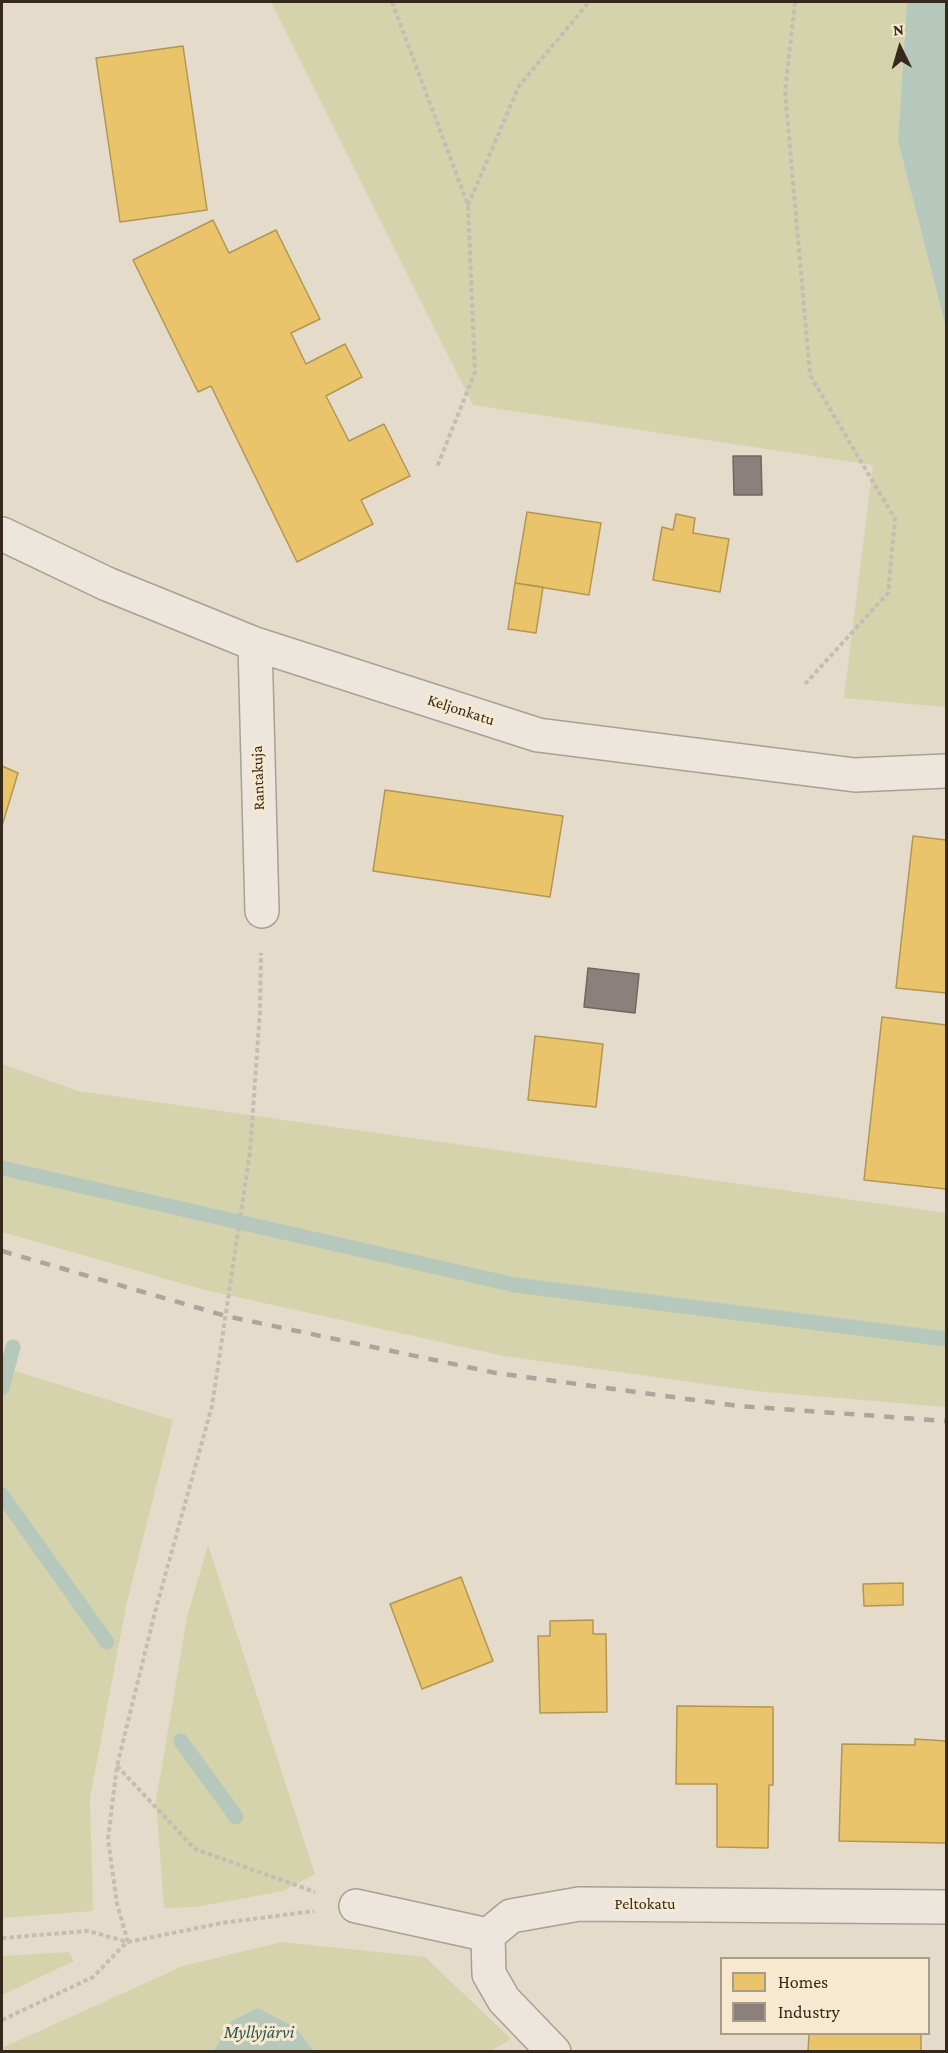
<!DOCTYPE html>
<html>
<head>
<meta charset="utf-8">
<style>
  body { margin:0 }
  #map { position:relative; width:948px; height:2053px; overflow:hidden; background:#e4dbca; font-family:"Crimson Pro",serif }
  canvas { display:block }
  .frame { position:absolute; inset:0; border:3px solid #37281c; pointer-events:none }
  .legend { position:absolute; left:720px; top:1957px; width:210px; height:78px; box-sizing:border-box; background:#f6e9cf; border:2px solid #aa9c87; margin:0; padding:8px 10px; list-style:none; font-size:18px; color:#37281c }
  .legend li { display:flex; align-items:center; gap:12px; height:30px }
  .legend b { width:30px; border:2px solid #aa9c87 }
  .north { position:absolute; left:870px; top:18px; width:60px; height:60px; -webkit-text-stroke:4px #f6e9cf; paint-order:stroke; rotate:355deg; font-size:16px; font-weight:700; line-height:24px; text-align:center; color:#37281c }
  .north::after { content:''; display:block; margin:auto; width:21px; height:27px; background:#37281c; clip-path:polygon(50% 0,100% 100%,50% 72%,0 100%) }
</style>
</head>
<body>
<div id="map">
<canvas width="948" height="2053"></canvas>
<div class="frame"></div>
<ul class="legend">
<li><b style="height:16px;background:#e9c46a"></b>Homes</li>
<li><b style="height:16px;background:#8a817c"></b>Industry</li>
</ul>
<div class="north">N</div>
</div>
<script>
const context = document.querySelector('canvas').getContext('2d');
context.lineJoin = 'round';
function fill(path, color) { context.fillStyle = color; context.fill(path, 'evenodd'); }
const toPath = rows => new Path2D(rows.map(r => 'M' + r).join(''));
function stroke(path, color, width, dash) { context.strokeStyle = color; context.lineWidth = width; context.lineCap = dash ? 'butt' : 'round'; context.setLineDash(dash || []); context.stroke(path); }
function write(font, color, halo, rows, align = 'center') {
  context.font = font + ' "Crimson Pro",serif'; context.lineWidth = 6; context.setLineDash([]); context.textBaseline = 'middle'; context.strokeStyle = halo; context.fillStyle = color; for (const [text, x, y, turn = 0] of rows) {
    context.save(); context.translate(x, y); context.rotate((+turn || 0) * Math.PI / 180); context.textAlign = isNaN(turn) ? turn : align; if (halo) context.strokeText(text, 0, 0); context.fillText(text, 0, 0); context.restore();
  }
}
fill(toPath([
  [271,2,907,2,898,141,946,328,946,707,844,698,873,465,473,405],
  [2,1064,78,1091,946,1213,946,1407,755,1391,504,1356,201,1289,2,1232],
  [2,1367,173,1420,126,1606,90,1798,93,1911,2,1918],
  [208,1545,315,1874,283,1891,196,1907,164,1908,156,1801,187,1617],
  [282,1942,425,1957,511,2039,491,2051,314,2051,296,2028,231,2021,214,2051,2,2052,2,2048,183,1966],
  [69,1952,74,1961,2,1995,2,1956]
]), '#d5d3ac');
fill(toPath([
  [907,2,946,2,946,328,898,141],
  [258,2008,296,2028,314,2051,214,2051,231,2021]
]), '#b6c8bc');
const homes = toPath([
  [183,46,207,210,120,222,96,58,183,46],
  [213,220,229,253,276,230,320,319,291,333,306,364,345,344,362,377,326,396,349,441,384,424,410,476,361,500,373,524,297,562,211,386,198,392,133,260,213,220],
  [527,512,601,523,589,595,515,583,527,512],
  [676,514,695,518,693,533,729,539,720,592,653,580,662,527,673,530,676,514],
  [515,583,543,587,536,633,508,629,515,583],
  [2,766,18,773,2,826,2,766],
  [385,790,563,816,550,897,373,871,385,790],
  [913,836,946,840,946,993,896,988,913,836],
  [882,1017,946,1025,946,1189,864,1180,882,1017],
  [535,1036,603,1044,596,1107,528,1100,535,1036],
  [461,1577,493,1661,422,1689,390,1604,461,1577],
  [903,1583,903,1605,864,1606,863,1584,903,1583],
  [593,1620,593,1634,606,1634,607,1712,540,1713,538,1636,550,1636,550,1621,593,1620],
  [677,1706,773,1707,773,1785,769,1785,768,1848,717,1847,717,1784,676,1784,677,1706],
  [915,1739,946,1741,946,1843,839,1841,842,1744,915,1745,915,1739],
  [809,2034,921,2034,921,2052,808,2052,809,2034]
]);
fill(homes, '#e9c46a');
stroke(homes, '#b49553', 1.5);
const industry = toPath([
  [733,456,761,456,762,495,734,495,733,456],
  [588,968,639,974,635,1013,584,1007,588,968]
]);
fill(industry, '#8a817c');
stroke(industry, '#71665f', 1.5);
stroke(toPath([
  [2,1168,515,1285,946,1339],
  [2,1388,13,1347],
  [2,1495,107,1642],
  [181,1741,236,1817]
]), '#b6c8bc', 15);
const street = toPath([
  [2,534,107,584,255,644,538,735,855,775,946,771],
  [255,644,262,911],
  [356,1906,488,1935],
  [488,1935,511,1916,579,1904,946,1907],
  [488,1935,489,1974,504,2000,554,2052]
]);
stroke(street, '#a9a094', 36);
stroke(toPath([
  [392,2,468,205,475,372,437,467],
  [795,2,785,91,810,375,895,519,888,593,805,684],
  [468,205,519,86,589,2],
  [117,1766,195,1849,315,1892],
  [2,1938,88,1931,128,1942,222,1923,314,1911],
  [128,1942,117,1904,108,1839,117,1766,155,1612,212,1406,250,1152,260,1011,261,953],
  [2,2020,93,1977,127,1942]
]), '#c4bdb3', 4, [4.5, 3]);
stroke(street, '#ece6dc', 33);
stroke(toPath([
  [2,1251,226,1316,496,1373,739,1406,946,1421]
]), '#aaa59d', 4.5, [10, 10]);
write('16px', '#37281c', '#f6e9cf', [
  ["Keljonkatu",461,710,18],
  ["Rantakuja",258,778,-92],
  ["Peltokatu",645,1904]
]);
write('italic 18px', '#2b5752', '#f6e9cf', [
  ["Myllyjärvi",259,2032]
]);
</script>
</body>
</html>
